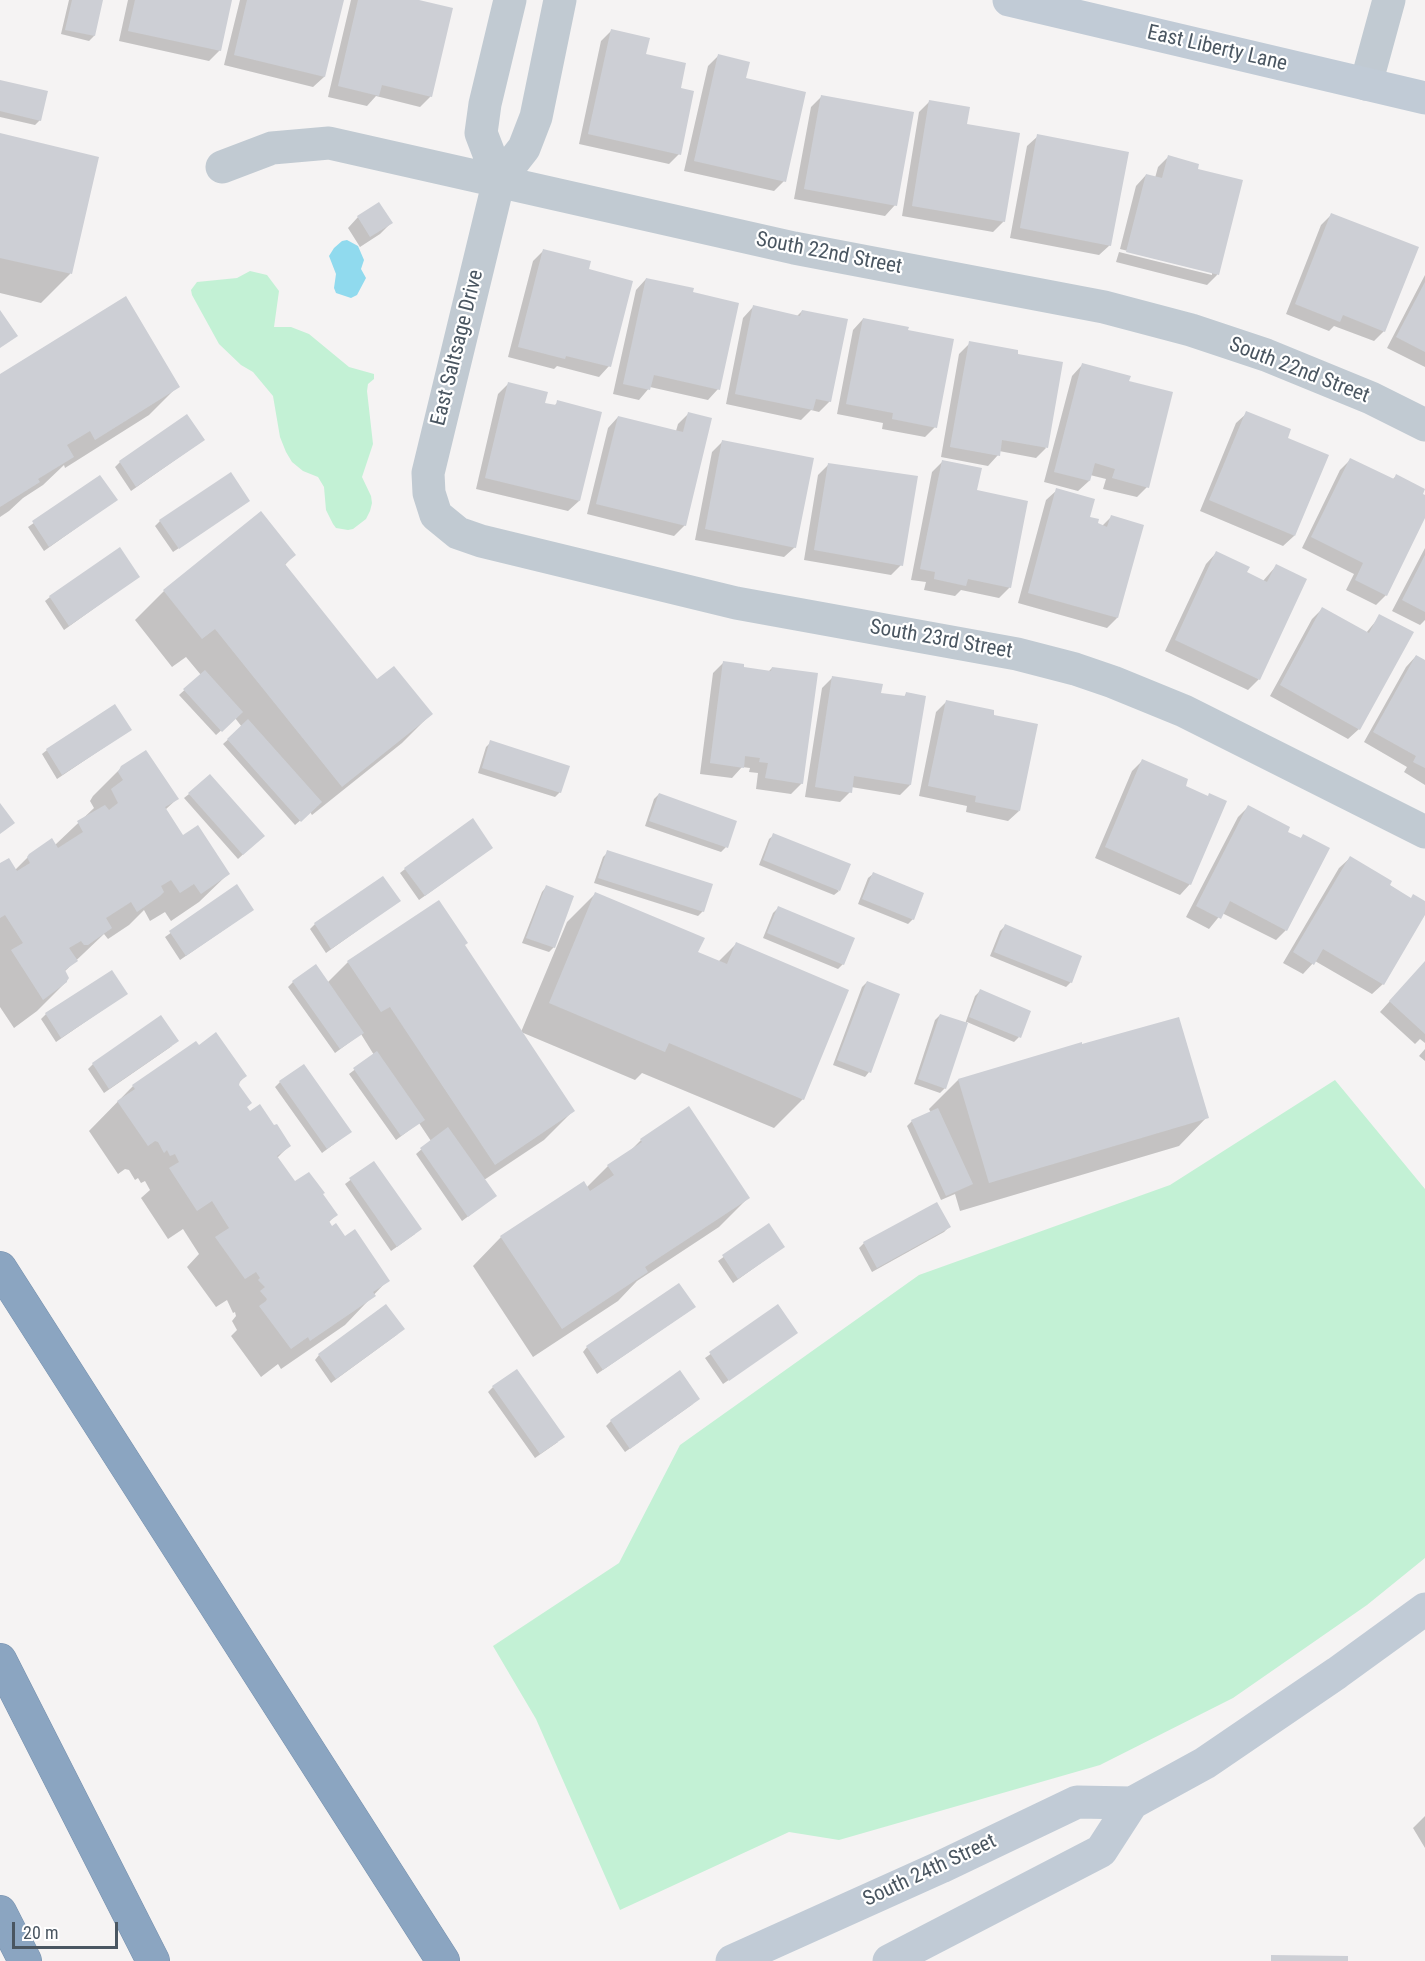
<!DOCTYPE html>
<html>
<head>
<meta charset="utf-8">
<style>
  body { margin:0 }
  #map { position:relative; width:1425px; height:1961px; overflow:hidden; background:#f5f3f3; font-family:"Roboto Condensed",sans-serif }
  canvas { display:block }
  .scale { position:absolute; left:12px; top:1922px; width:106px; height:27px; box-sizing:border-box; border:3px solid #4a5661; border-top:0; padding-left:8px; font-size:18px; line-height:21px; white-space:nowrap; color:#4a5661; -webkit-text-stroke:4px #fff; paint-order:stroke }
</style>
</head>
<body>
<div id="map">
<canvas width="1425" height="1961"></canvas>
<div class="scale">20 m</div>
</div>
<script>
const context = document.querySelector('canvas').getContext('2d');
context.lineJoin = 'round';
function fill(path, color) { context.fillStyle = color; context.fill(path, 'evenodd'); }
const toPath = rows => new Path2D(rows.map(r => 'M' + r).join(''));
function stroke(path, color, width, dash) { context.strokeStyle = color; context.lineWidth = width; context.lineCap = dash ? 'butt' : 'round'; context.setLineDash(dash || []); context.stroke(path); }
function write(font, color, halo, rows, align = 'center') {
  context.font = font + ' "Roboto Condensed",sans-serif'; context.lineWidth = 4.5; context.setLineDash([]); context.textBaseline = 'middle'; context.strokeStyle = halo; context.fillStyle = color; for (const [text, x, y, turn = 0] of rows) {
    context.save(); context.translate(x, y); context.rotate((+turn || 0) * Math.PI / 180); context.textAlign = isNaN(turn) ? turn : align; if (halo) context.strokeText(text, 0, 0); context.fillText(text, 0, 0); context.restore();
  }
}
fill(toPath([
  [250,271,267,275,279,291,274,327,291,327,309,334,349,367,374,374,374,379,368,384,367,391,373,444,362,477,371,496,372,503,370,511,366,519,353,529,348,530,336,528,333,524,326,510,324,487,318,477,303,471,292,462,286,452,280,437,273,396,253,372,241,365,219,344,192,295,191,290,197,282,237,278],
  [1335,1080,1425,1189,1425,1558,1367,1605,1233,1698,1100,1765,839,1840,789,1832,620,1910,536,1719,493,1646,619,1563,680,1445,919,1275,1170,1185]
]), '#c3f1d5');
fill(toPath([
  [347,240,358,246,364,260,361,269,366,278,357,295,351,298,336,293,334,288,336,274,329,256,334,248,342,241]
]), '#90daee');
fill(toPath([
  [69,0,102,0,94,36,89,41,61,34],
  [128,0,230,0,220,50,209,61,119,41],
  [240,0,342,0,324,77,313,87,224,65],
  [351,0,413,0,431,96,420,107,376,96,367,106,328,97],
  [611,31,644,55,679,154,669,164,579,144,601,41],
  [718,56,784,181,774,191,684,171,708,66],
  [0,81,40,120,35,125,0,117],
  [822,96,895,205,885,216,794,199,811,107],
  [929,102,966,125,1004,221,993,232,902,216,919,112],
  [0,135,97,158,70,274,41,303,0,293],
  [1038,136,1110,245,1099,255,1010,238,1027,146],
  [1168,157,1196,170,1241,181,1217,275,1207,285,1116,262,1119,252,1212,275,1212,272,1120,249,1136,186,1146,175,1155,178,1158,167],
  [1332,214,1384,331,1374,341,1334,326,1329,331,1286,314,1321,225],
  [358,217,391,223,380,234,360,247,348,228],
  [543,251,587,270,609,366,599,377,557,366,554,369,508,357,533,261],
  [1425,275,1425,367,1387,348],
  [646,279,718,389,708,400,650,387,639,400,613,394,636,290],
  [753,307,797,316,802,311,830,401,819,412,811,410,801,420,726,404,743,318],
  [863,319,907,332,935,427,925,437,882,429,883,423,837,414,853,330],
  [970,343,1046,448,1036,458,999,451,998,455,988,466,941,457,959,354],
  [1082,365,1127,382,1147,487,1137,497,1103,489,1106,479,1090,475,1089,481,1078,491,1044,482,1072,376],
  [0,375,178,386,149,415,65,468,64,465,43,485,23,498,9,511,0,517],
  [509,383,543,404,554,406,558,402,579,501,568,511,476,489,498,394],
  [1247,413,1286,438,1294,536,1283,546,1200,511,1236,423],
  [688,414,685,525,674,536,587,514,608,428,618,417,676,431,678,424],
  [722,442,795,547,784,557,695,540,712,452],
  [198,444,131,491,115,467,120,462],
  [1350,460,1392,480,1396,476,1425,497,1425,514,1386,595,1376,605,1346,590,1354,574,1302,548,1340,470],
  [943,461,975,492,1010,587,999,598,961,590,955,596,924,590,926,582,911,580,932,472],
  [828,465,901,565,891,575,804,560,818,475],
  [100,477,116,500,44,551,28,527],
  [1057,490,1088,518,1102,526,1111,517,1117,618,1107,628,1018,603,1046,500],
  [243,505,173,552,155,526,160,521],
  [260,513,294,555,285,565,377,681,431,714,402,743,312,815,310,812,295,825,223,744,242,727,235,718,216,735,179,695,201,675,186,657,172,667,135,620,164,591],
  [1425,548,1425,620,1420,625,1392,611],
  [1216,553,1245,573,1263,581,1276,566,1305,580,1259,679,1248,690,1165,651,1206,564],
  [138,577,64,630,45,601,50,597],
  [1322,609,1366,633,1380,616,1359,729,1348,739,1270,696,1312,619],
  [1416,656,1425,661,1425,785,1404,772,1407,767,1364,742,1406,667],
  [724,662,742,668,768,672,772,668,802,783,791,794,756,789,758,773,749,772,750,768,742,767,732,778,700,774,713,673],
  [832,678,880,694,903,698,906,694,910,785,900,795,851,787,850,792,840,802,805,797,822,688],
  [947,701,1019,811,1008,821,966,812,967,806,919,796,936,712],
  [130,730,57,779,42,754,47,750],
  [491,742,560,792,555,797,478,773,486,747],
  [1142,761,1190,884,1180,895,1095,858,1132,771],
  [122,767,177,799,165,810,183,837,228,874,199,902,171,921,165,912,150,921,144,910,129,925,108,939,104,934,64,972,66,982,37,1011,14,1028,0,1007,0,865,15,870,30,855,55,845,94,808,90,801,93,796],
  [189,794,263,836,238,859,184,798],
  [659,794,726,847,721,852,645,826,654,799],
  [1248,807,1286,832,1300,839,1303,836,1286,930,1276,940,1222,913,1209,929,1186,917,1238,817],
  [774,835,839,891,834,895,759,865,769,839],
  [492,848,419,900,400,873,405,869],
  [608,852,703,911,698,916,594,883,603,857],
  [1350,858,1410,899,1425,903,1425,912,1383,984,1372,994,1315,961,1303,974,1283,963,1339,868],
  [873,874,913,919,908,924,858,904,868,878],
  [236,886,247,914,180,960,165,937],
  [546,887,554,947,549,952,522,943,542,892],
  [596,893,696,953,718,962,736,944,803,1099,774,1128,642,1073,635,1080,521,1032,567,922],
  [399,901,326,953,310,929,315,924],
  [778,908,843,964,838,969,763,938,773,913],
  [1005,926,1071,982,1066,987,990,956,1000,931],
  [464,946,573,1111,544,1140,484,1180,495,1196,462,1221,416,1154,431,1141,419,1123,396,1140,349,1074,374,1055,361,1034,335,1053,288,987,293,982,327,983,348,962],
  [1425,962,1425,1043,1420,1039,1415,1044,1380,1012],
  [867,982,869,1072,865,1077,833,1065,862,987],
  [980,991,1019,1037,1014,1042,967,1022,945,1088,940,1093,914,1084,935,1020,940,1015,965,1024,975,996],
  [126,994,56,1042,41,1019,46,1014],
  [172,1046,104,1093,88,1069,93,1064],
  [1425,1049,1425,1061,1419,1056],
  [245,1076,238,1084,245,1108,290,1145,277,1158,295,1183,322,1195,336,1215,328,1223,388,1280,345,1325,281,1369,278,1364,261,1377,231,1336,237,1330,232,1321,236,1316,235,1312,233,1313,227,1300,216,1307,187,1267,199,1254,183,1229,168,1239,141,1198,150,1190,145,1181,141,1183,138,1178,135,1180,129,1170,125,1169,118,1174,89,1131,133,1086],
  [958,1080,1207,1117,1179,1146,960,1211,955,1194,941,1200,907,1126,912,1121,931,1113,929,1109],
  [280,1082,350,1132,322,1153,275,1087],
  [641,1140,748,1198,719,1227,637,1281,618,1301,533,1357,473,1266,501,1237,586,1188,608,1166,627,1154],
  [373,1163,415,1234,391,1251,345,1184],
  [768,1225,778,1251,733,1283,718,1261],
  [949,1227,944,1232,872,1272,859,1248,864,1243],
  [778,1306,791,1337,723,1384,705,1358],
  [689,1311,597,1374,583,1352,587,1347],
  [398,1334,331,1383,315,1360,319,1355],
  [493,1387,558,1442,535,1458,488,1392],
  [693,1404,625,1452,606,1426,611,1421],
  [1425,1816,1425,1848,1413,1828]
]), '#0003');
fill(toPath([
  [72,0,103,0,95,36,65,30],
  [135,0,232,0,221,51,128,31],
  [247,0,344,0,325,77,234,55],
  [358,0,419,0,453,8,432,97,382,85,379,96,338,86],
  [611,29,650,38,646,54,686,63,681,88,694,91,681,155,588,134],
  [718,54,750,62,746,78,806,92,786,182,694,161],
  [0,80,48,91,41,121,0,111],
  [821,95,914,112,897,206,804,189],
  [929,100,970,107,967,124,1020,133,1005,222,912,206],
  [0,133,99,157,72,274,0,258],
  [1037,134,1129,152,1111,246,1020,228],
  [1168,155,1199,164,1198,169,1243,180,1219,275,1126,252,1146,174,1162,178],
  [379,202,393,223,370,237,357,216],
  [1331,213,1419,247,1385,332,1343,315,1340,322,1295,304],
  [543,249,591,261,589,269,633,281,611,367,566,356,565,359,518,347],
  [646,278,694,288,693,292,739,303,720,390,654,375,650,390,623,384],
  [1425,282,1425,352,1396,337],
  [126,296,180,387,95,440,90,431,67,445,74,457,38,479,40,482,0,507,0,374],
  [753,305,800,316,802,310,848,319,831,402,816,399,813,410,735,394],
  [0,310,18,336,0,348],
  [863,318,909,327,908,330,954,339,937,428,892,419,893,413,846,404],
  [969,341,1018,350,1018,354,1063,362,1048,448,1002,440,1000,456,950,447],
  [1082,363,1131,376,1129,381,1173,392,1149,488,1112,478,1115,469,1095,463,1090,481,1054,472],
  [508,382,548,392,545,403,556,405,557,400,602,412,580,501,485,478],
  [1246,411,1291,429,1288,438,1329,455,1295,536,1209,500],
  [688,412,712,418,686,526,596,504,618,416,683,432],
  [187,414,205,440,136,487,119,461],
  [722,440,814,458,796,548,705,529],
  [1350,458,1394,479,1396,474,1425,489,1423,494,1425,495,1425,518,1387,596,1355,580,1363,563,1311,537],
  [942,460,982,468,977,490,1028,501,1011,588,968,579,966,586,934,579,935,572,920,569],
  [828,463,918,476,903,566,814,550],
  [231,472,250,501,179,549,159,520],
  [100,475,118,500,49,547,32,521],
  [1056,488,1095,499,1090,517,1099,519,1098,523,1107,527,1111,515,1144,525,1118,618,1028,593],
  [261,511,296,555,285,564,377,679,394,666,433,714,342,787,215,629,202,639,163,590],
  [120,547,140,577,69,626,49,596],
  [1216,551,1250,567,1247,572,1267,582,1276,564,1307,579,1260,680,1175,640],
  [1425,555,1425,612,1402,600],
  [1322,607,1369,633,1379,614,1414,632,1360,730,1280,685],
  [1416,655,1425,660,1425,768,1413,762,1416,756,1373,732],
  [723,661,744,664,744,667,771,671,772,667,818,673,803,784,765,778,768,763,759,762,760,758,745,756,744,768,710,763],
  [205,670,243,712,222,732,183,689],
  [832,676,883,684,881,693,905,696,906,692,926,696,911,785,854,776,852,793,815,787],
  [946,700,994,710,994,715,1038,724,1020,811,975,802,976,796,928,786],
  [115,704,132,730,62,775,46,749],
  [248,719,322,802,301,822,227,739],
  [490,740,570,766,561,793,482,768],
  [146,750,179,799,165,807,183,835,198,825,230,874,201,894,194,884,180,893,171,880,161,886,164,892,160,896,137,912,131,902,106,918,112,928,88,945,84,945,81,941,69,948,78,961,65,970,69,978,67,981,67,982,43,1000,11,950,23,943,5,915,0,918,0,863,9,858,17,871,30,863,27,857,29,854,52,838,58,848,83,832,77,821,105,805,109,810,118,803,111,789,123,780,118,772,121,766],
  [1142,759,1188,779,1186,786,1208,796,1209,793,1227,801,1191,885,1105,847],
  [210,774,265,836,243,855,188,793],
  [659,793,737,821,728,848,649,821],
  [0,803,15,823,0,834],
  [1248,805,1290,827,1288,832,1301,838,1303,834,1330,848,1287,931,1230,901,1221,919,1196,906],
  [473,818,493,848,425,896,404,868],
  [773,833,851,864,840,891,763,860],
  [607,850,713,884,704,912,598,878],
  [1350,856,1392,881,1390,885,1411,898,1413,894,1425,901,1425,915,1384,985,1323,949,1314,965,1293,952],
  [873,872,924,893,914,920,862,899],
  [383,876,401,901,331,949,314,923],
  [237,884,254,910,186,956,169,931],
  [546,885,574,896,555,948,526,938],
  [595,892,705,938,698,952,727,964,736,942,849,990,804,1100,669,1043,665,1052,549,1003],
  [439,900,468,943,465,945,575,1111,495,1165,390,1007,381,1012,347,961],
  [778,906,855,938,844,965,767,933],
  [1005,924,1082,956,1072,983,994,952],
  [1425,961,1425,1034,1389,1001],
  [316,964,364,1033,340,1049,292,981],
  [112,970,128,994,61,1038,45,1013],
  [867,981,900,994,871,1073,837,1060],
  [980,989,1031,1011,1021,1038,969,1017],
  [940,1014,968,1023,946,1089,918,1079],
  [161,1015,179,1041,109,1089,92,1063],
  [1179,1017,1209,1118,989,1183,958,1079,1082,1042,1082,1044],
  [216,1032,247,1076,240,1081,239,1085,252,1103,247,1107,250,1111,260,1104,274,1125,277,1124,291,1146,277,1156,295,1181,309,1172,325,1193,323,1194,338,1215,329,1221,332,1226,336,1223,345,1236,355,1229,390,1281,373,1292,376,1296,310,1341,308,1337,291,1349,259,1306,266,1301,267,1299,260,1291,265,1287,258,1280,260,1278,256,1272,245,1279,215,1237,229,1228,212,1201,197,1211,169,1168,179,1162,175,1154,170,1156,167,1150,164,1153,158,1142,155,1141,148,1146,117,1101,135,1089,132,1085,196,1041,199,1045],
  [377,1051,425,1120,401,1136,353,1068],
  [304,1064,352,1132,327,1149,279,1081],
  [689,1106,750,1198,645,1267,648,1272,562,1329,500,1236,584,1181,590,1191,614,1175,607,1165,642,1142,640,1139],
  [938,1108,973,1184,946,1196,911,1120],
  [448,1127,497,1196,468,1217,420,1148],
  [374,1161,422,1229,397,1247,349,1178],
  [937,1202,951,1227,877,1268,863,1242],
  [769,1223,785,1247,738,1279,722,1255],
  [679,1283,696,1307,603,1370,586,1346],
  [386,1304,405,1329,336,1379,318,1354],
  [778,1304,798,1333,729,1381,709,1352],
  [517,1369,565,1437,540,1454,492,1386],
  [680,1370,700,1399,630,1449,610,1420],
  [1271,1955,1348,1956,1348,1961,1271,1961]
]), '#cdcfd5');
const highway = toPath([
  [0,1268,443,1961],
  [0,1660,153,1961],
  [0,1912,25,1961]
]);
stroke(highway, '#7690ad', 34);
stroke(toPath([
  [560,0,536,117,524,148,499,180,428,473,429,493,436,515,458,533,481,541,736,603,1017,654,1075,669,1113,682,1184,711,1425,832],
  [1366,84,1389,0],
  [222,167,272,148,329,143,794,248,1104,307,1191,330,1266,355,1371,398,1425,425],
  [499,180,481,133,485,104,510,0]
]), '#c1cad2', 33);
stroke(toPath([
  [1009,0,1425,98],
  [732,1961,941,1867,1077,1802,1132,1803],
  [889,1961,1101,1851,1132,1803,1205,1763,1337,1673,1425,1609]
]), '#c1cbd6', 33);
stroke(highway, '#8ba5c1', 33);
write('21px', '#4a5661', '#fff', [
  ["East Liberty Lane",1217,49,13],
  ["South 22nd Street",829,254,11],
  ["East Saltsage Drive",458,348,-76],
  ["South 22nd Street",1299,371,21],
  ["South 23rd Street",941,640,10],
  ["South 24th Street",930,1871,-25]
]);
</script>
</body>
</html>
